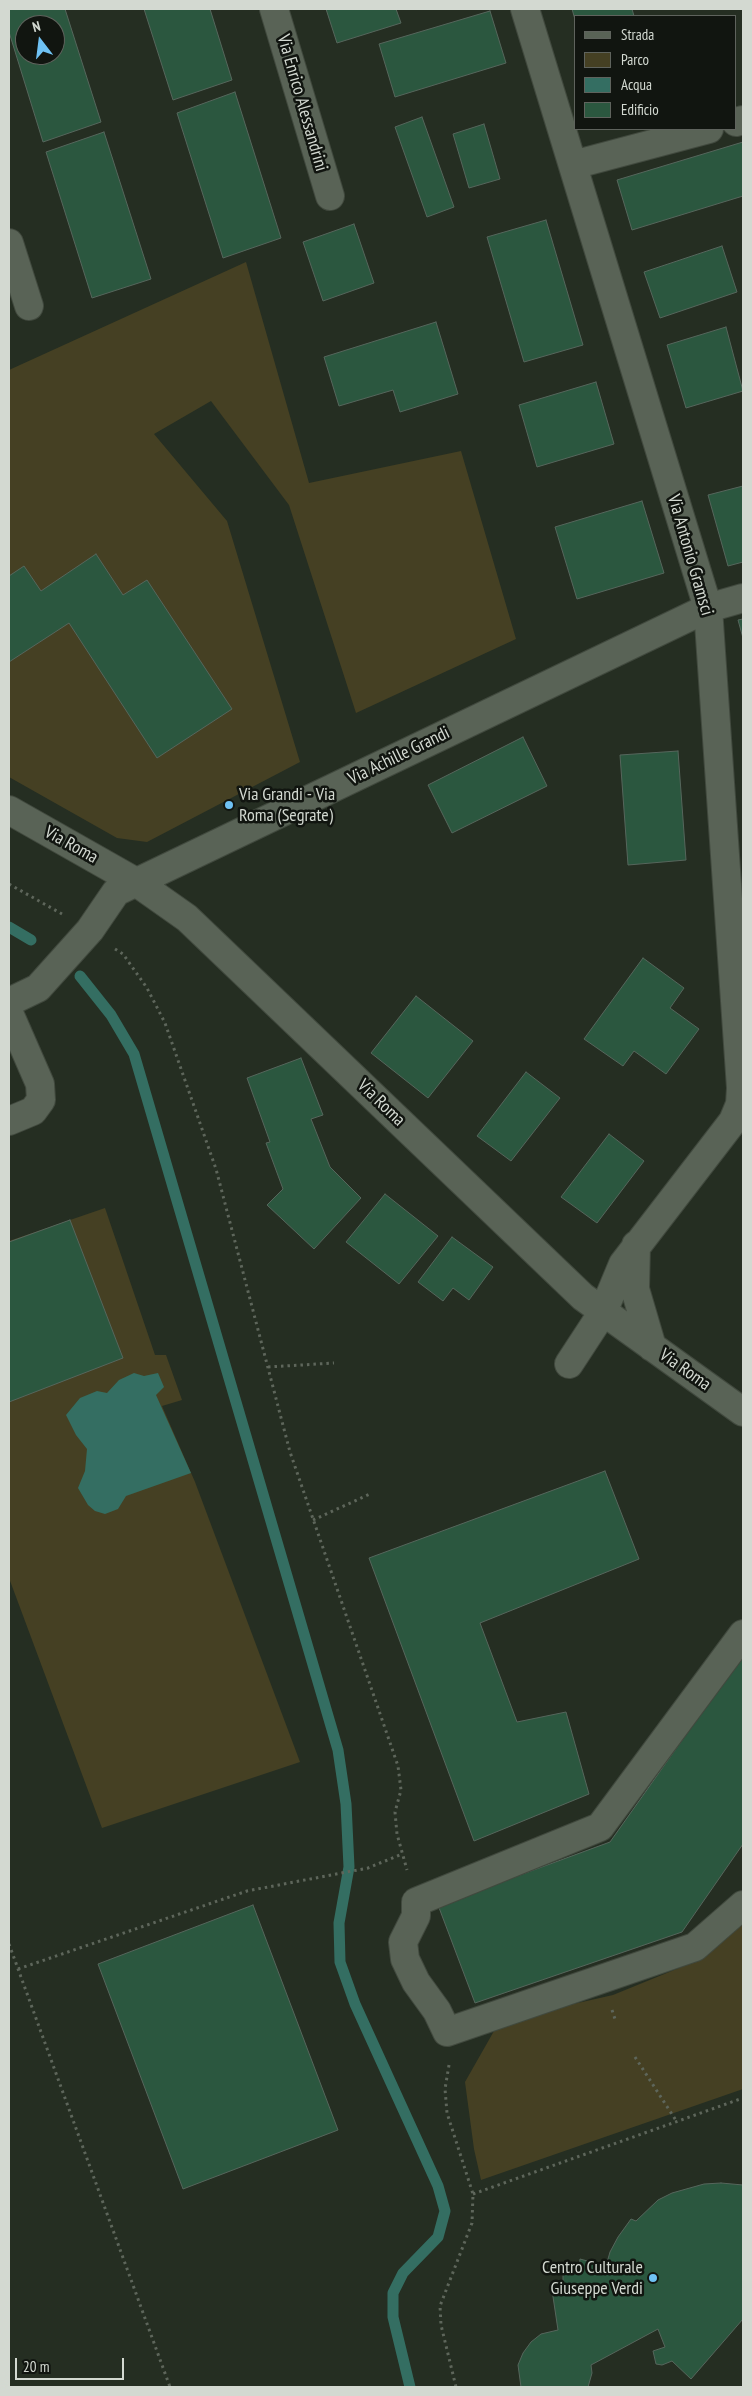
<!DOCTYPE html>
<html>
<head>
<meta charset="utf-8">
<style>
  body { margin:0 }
  #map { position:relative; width:752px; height:2396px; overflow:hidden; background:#252e22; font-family:"PT Sans Narrow",sans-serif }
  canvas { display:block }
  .frame { position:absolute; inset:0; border:10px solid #d3d9d1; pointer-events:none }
  .legend { position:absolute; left:574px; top:15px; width:162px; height:115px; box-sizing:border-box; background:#111510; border:1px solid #5f635d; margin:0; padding:6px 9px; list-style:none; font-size:15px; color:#d3d9d1 }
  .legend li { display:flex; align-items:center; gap:10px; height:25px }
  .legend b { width:25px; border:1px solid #5f635d }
  .north { position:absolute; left:15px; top:15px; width:50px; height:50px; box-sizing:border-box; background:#111510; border:1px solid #5f635d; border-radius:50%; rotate:345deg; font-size:14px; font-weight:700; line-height:20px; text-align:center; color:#d3d9d1 }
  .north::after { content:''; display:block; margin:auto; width:18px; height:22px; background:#6fc2f4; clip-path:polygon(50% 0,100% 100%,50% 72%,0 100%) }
  .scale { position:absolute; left:15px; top:2358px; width:109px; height:22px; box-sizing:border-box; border:2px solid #d3d9d1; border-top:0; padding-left:6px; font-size:15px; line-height:18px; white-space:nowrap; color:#d3d9d1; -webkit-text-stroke:4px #111510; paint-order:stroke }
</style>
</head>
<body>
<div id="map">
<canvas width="752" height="2396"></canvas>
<div class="frame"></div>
<ul class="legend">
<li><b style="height:6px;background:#596356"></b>Strada</li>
<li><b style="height:14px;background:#454023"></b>Parco</li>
<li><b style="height:14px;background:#346e62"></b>Acqua</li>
<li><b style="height:14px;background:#2b573f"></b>Edificio</li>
</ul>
<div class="north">N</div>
<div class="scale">20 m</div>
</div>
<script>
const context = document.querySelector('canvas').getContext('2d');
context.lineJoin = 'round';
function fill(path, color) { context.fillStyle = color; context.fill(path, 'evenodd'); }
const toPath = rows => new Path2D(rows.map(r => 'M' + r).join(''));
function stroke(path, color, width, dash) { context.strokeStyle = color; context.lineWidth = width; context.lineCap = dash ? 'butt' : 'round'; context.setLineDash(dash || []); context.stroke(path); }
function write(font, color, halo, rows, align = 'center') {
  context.font = font + ' "PT Sans Narrow",sans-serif'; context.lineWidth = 5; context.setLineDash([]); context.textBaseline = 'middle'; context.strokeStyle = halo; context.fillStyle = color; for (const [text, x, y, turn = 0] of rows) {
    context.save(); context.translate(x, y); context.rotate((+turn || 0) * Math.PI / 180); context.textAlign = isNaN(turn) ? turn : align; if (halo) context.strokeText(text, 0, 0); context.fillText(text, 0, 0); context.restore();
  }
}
fill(toPath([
  [246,262,309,483,461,451,516,639,356,713,289,505,211,401,154,434,227,521,300,762,147,842,117,838,9,777,9,370],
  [105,1208,155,1355,166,1355,182,1400,162,1406,195,1482,300,1762,102,1828,9,1578,9,1241],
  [743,1919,743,2089,481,2180,474,2149,465,2082,494,2031,547,2010,613,1995,701,1959]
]), '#454023');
fill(toPath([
  [134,1373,144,1376,158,1373,164,1387,156,1395,191,1473,126,1496,118,1509,105,1514,95,1511,88,1505,78,1488,85,1471,87,1449,76,1435,66,1415,80,1398,97,1391,107,1393,119,1380]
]), '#346e62');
stroke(toPath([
  [9,927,31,940],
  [80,976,111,1015,134,1054,338,1750,346,1804,349,1867,339,1923,340,1962,355,2004,438,2186,445,2211,438,2237,403,2273,393,2293,393,2317,410,2387]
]), '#346e62', 11);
const building = toPath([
  [9,9,65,9,101,122,43,142,9,32,9,9],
  [25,25,55,25,55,55,25,55,25,25],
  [144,9,210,9,232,80,173,100,144,9],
  [326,9,396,9,401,23,337,43,326,9],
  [572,9,632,9,634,16,576,16,576,23,572,9],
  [490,11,506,63,395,97,379,44,490,11],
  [235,92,281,238,223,258,177,113,235,92],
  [422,117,454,207,427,217,395,127,422,117],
  [484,124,500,179,469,188,453,134,484,124],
  [104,132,151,279,92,298,46,152,104,132],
  [743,142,743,196,632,230,617,180,743,142],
  [546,220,583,345,524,362,487,237,546,220],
  [354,224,374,283,323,301,303,242,354,224],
  [722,246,737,292,660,318,644,272,722,246],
  [436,322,458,394,400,412,393,390,339,406,324,357,436,322],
  [726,327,743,391,686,408,667,345,726,327],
  [596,382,614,444,537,467,519,405,596,382],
  [743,486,743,562,728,566,708,495,743,486],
  [642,501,664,573,577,599,555,527,642,501],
  [96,554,123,595,147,580,232,709,157,758,69,623,9,662,9,576,24,566,41,591,96,554],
  [743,619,743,638,738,620,743,619],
  [523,737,547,786,452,833,428,785,523,737],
  [678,751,686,860,628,865,620,755,678,751],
  [643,958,684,988,670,1008,699,1029,666,1074,634,1051,623,1066,584,1039,643,958],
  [416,996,473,1041,428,1098,371,1053,416,996],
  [301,1058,323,1115,311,1119,330,1167,361,1198,314,1249,267,1205,283,1189,266,1143,270,1142,247,1078,301,1058],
  [526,1072,560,1098,511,1161,477,1136,526,1072],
  [609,1134,644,1161,597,1223,561,1197,609,1134],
  [385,1194,438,1236,399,1284,346,1242,385,1194],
  [70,1220,123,1358,9,1402,9,1242,70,1220],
  [452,1237,493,1267,469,1300,453,1288,443,1301,418,1282,452,1237],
  [605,1471,639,1559,480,1623,517,1722,566,1712,589,1794,474,1841,369,1558,605,1471],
  [743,1654,743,1844,682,1932,475,2003,438,1905,610,1842,743,1654],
  [253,1905,338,2130,183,2189,98,1964,253,1905],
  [721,2183,743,2185,743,2319,691,2379,672,2361,662,2365,656,2364,653,2351,665,2347,658,2329,591,2365,592,2373,588,2387,521,2387,518,2365,523,2353,531,2342,541,2334,558,2330,552,2290,563,2288,563,2263,579,2268,580,2259,606,2266,610,2252,618,2237,631,2219,636,2221,658,2200,672,2193,704,2184,721,2183]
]);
fill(building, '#2b573f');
stroke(building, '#56665c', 1);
const minor = toPath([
  [274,9,330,196],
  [525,9,708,608,741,1088,740,1104,733,1121,623,1264,603,1312,569,1364],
  [736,122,743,120],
  [573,165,709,129],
  [9,243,29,306],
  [9,810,136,882,187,918,583,1297,743,1412],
  [9,1002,38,988,90,930,116,892,708,608,743,598],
  [9,1013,40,1084,41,1100,33,1111,9,1121],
  [636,1245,635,1289,652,1347],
  [743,1634,600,1827,416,1902,416,1916,403,1942,405,1959,416,1982,437,2011,447,2032,695,1947,743,1905]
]);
stroke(minor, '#41493e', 30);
stroke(toPath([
  [9,884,62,914],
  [115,949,123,954,147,988,165,1023,216,1169,290,1452,398,1766,401,1790,395,1812,397,1834,407,1870],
  [268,1367,334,1363],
  [313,1520,370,1494],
  [9,1944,170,2387],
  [18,1969,247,1891,368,1868,402,1854],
  [612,2010,616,2022],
  [635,2057,677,2122],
  [449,2065,445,2089,447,2113,473,2194,472,2223,440,2306,441,2325,456,2387],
  [473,2194,743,2098]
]), '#5e665b', 3, [2.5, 4]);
stroke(minor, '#596356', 28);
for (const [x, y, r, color] of [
  [229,805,5,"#6fc2f4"],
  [653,2278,5,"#6fc2f4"]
]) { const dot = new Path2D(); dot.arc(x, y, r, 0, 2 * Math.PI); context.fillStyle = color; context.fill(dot); stroke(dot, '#111510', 2); }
write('18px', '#d3d9d1', '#111510', [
  ["Via Enrico Alessandrini",302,103,74],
  ["Via Antonio Gramsci",690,555,74],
  ["Via Achille Grandi",399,756,-26],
  ["Via Roma",71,845,29],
  ["Via Roma",381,1103,44],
  ["Via Roma",685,1370,35]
]);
write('18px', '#d3d9d1', '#111510', [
  ["Via Grandi - Via",239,795],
  ["Roma (Segrate)",239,816],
  ["Centro Culturale",643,2268,"right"],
  ["Giuseppe Verdi",643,2289,"right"]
], 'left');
</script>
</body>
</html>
